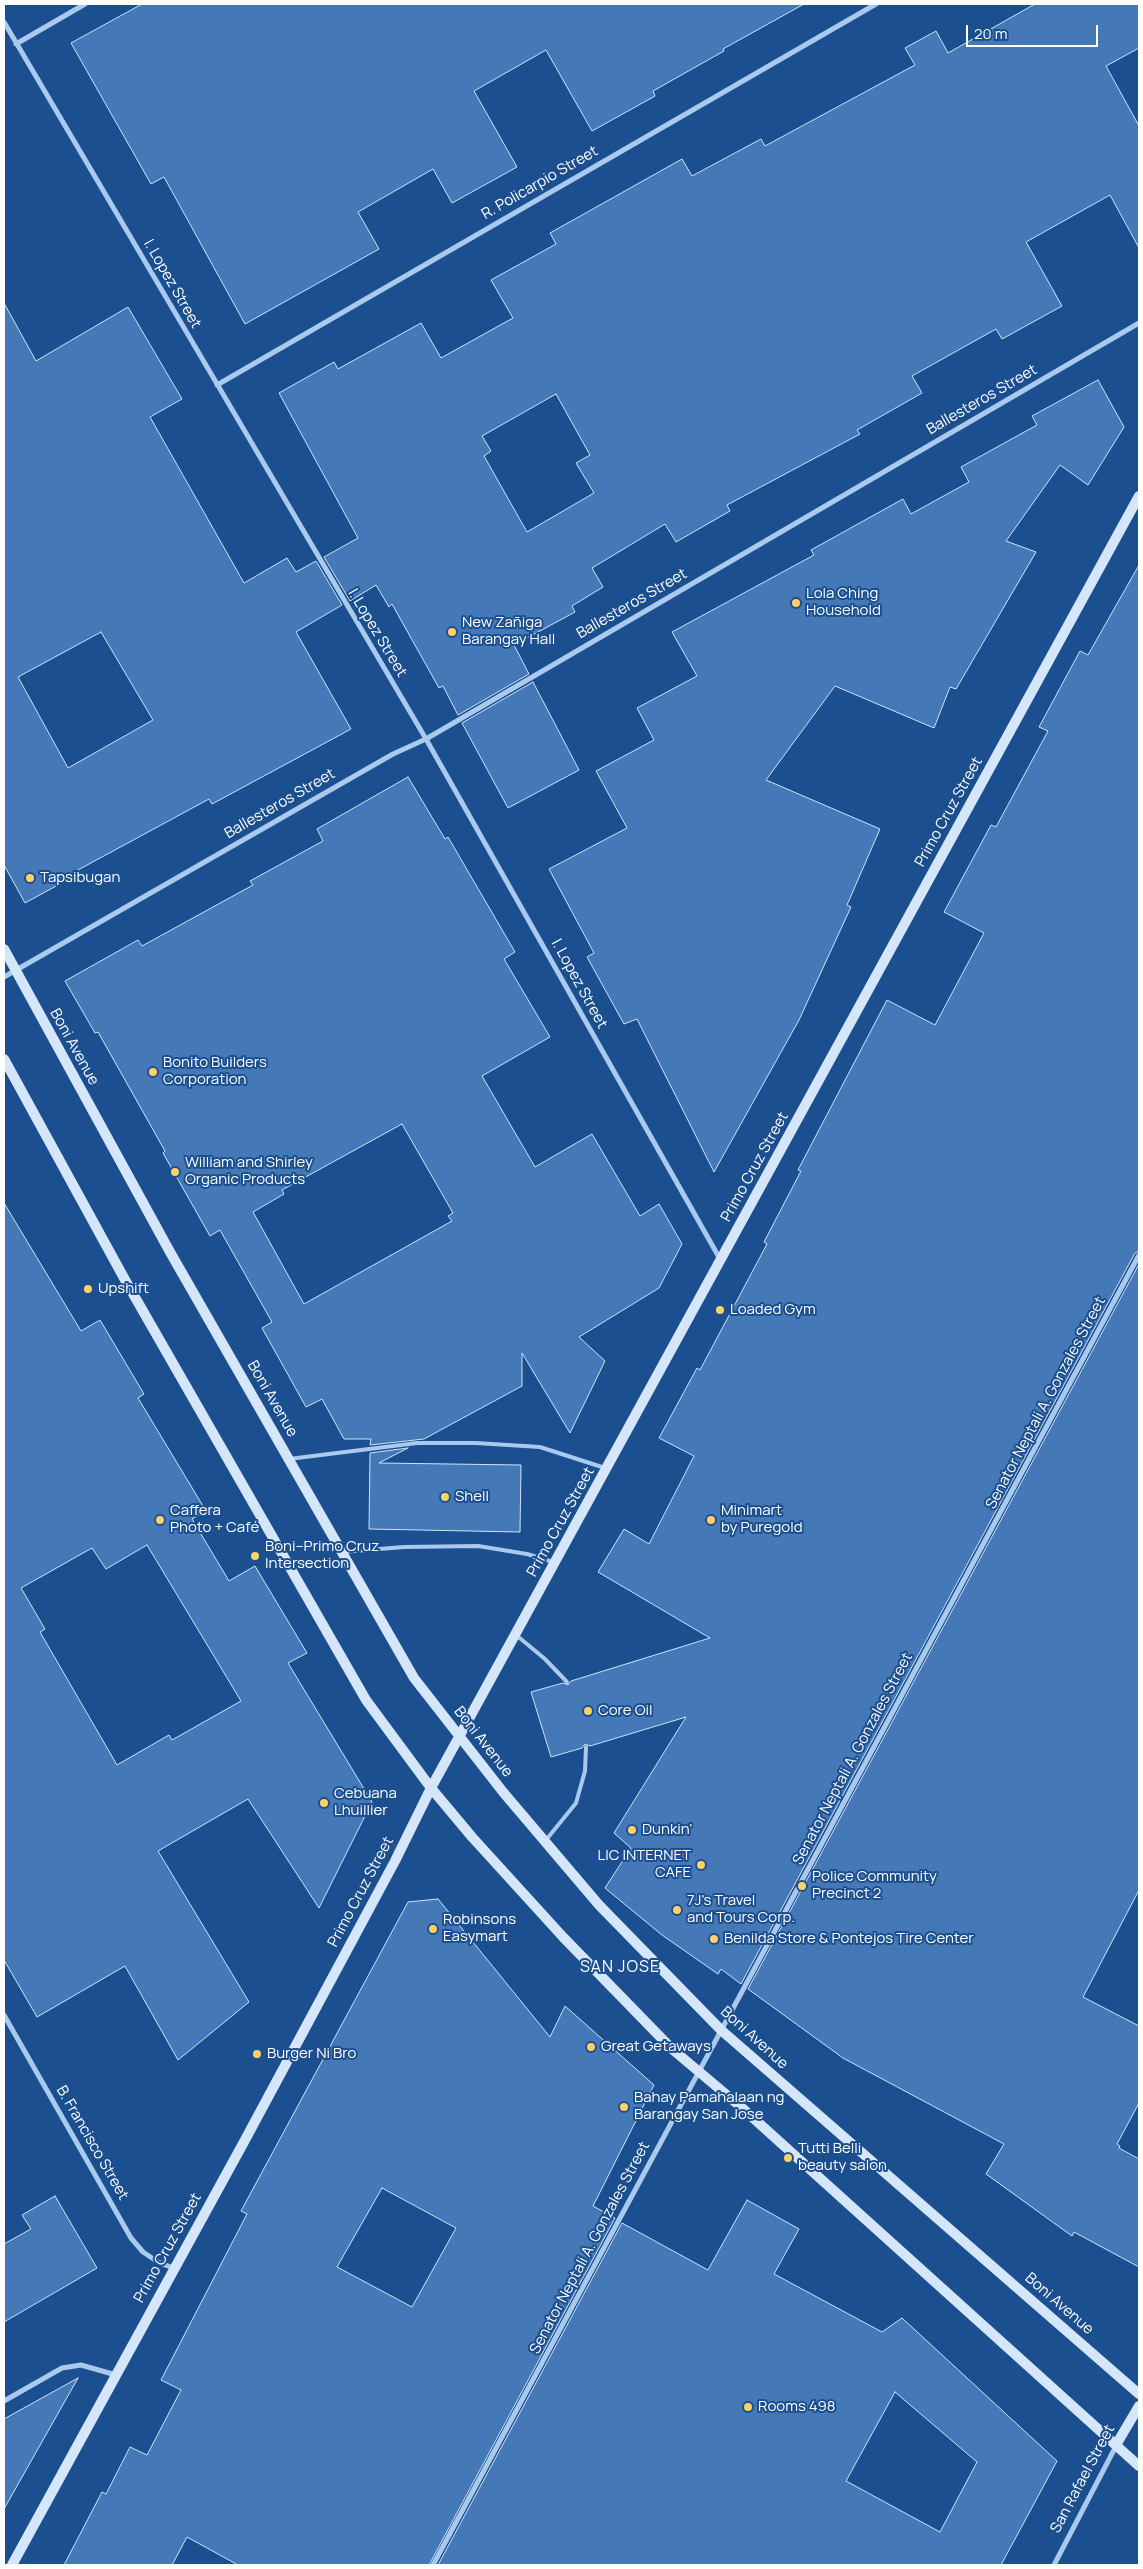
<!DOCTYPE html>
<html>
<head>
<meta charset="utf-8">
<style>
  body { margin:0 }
  #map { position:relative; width:1143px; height:2569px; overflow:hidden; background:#1b4f8f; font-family:Manrope,sans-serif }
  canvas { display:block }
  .frame { position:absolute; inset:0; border:5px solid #fff; pointer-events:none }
  .scale { position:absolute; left:966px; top:25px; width:132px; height:22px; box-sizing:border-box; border:2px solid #fff; border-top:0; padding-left:6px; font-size:15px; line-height:18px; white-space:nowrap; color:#fff; -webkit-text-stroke:4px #1b4f8f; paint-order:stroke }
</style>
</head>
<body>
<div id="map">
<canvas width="1143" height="2569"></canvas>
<div class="frame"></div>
<div class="scale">20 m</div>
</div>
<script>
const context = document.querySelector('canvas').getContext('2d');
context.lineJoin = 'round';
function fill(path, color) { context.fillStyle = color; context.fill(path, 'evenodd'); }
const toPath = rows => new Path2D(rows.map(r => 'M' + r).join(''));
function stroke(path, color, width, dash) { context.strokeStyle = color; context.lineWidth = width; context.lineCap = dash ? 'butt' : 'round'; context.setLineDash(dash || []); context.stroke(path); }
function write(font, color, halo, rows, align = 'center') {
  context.font = font + ' Manrope,sans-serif'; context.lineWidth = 4; context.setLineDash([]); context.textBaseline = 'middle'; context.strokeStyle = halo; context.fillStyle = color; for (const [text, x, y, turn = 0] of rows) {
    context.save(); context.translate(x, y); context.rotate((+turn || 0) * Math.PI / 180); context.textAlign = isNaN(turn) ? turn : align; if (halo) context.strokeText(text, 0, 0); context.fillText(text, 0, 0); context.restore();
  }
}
const building = toPath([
  [142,4,804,4,723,49,724,51,653,91,655,96,592,131,546,50,474,91,517,167,452,203,433,169,358,212,379,249,245,324,164,177,151,184,71,43,142,4],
  [1035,4,1139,4,1139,48,1106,66,1139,126,1139,248,1110,195,1026,242,1062,306,1002,339,996,329,912,376,922,393,857,430,860,434,727,505,730,511,676,542,665,524,592,568,603,587,572,606,575,612,514,645,529,674,458,715,443,686,439,688,392,604,389,607,376,585,350,601,324,557,358,538,279,393,334,362,338,369,421,323,441,358,513,318,491,280,556,244,550,233,682,159,692,176,761,139,765,146,915,65,905,48,936,31,948,53,1035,4],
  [556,394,590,455,576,463,594,493,527,532,484,456,491,451,482,436,556,394],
  [4,303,36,361,128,307,182,399,150,417,244,583,287,558,296,572,316,561,342,605,296,632,351,729,212,804,209,799,78,870,80,873,25,903,4,865,4,303],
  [101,632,153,720,68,768,18,677,101,632],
  [1098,380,1124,427,1088,485,1060,465,1006,541,1036,552,956,689,950,687,934,728,835,686,766,780,880,829,847,905,851,907,799,1020,714,1172,637,1019,624,1024,587,957,594,953,549,869,627,828,596,771,654,740,637,708,697,676,672,632,814,555,811,550,903,499,911,514,969,482,961,467,1037,425,1032,416,1098,380],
  [1139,565,1139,1251,1135,1253,741,1984,721,1969,718,1974,662,1935,605,1888,631,1848,614,1833,686,1717,590,1746,585,1744,582,1748,551,1757,531,1692,563,1683,568,1685,571,1681,710,1638,598,1572,624,1529,649,1544,694,1456,659,1438,697,1368,700,1370,767,1244,764,1242,801,1171,798,1170,887,1000,935,1025,984,933,944,912,991,825,996,827,1048,731,1039,727,1080,651,1088,655,1139,565],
  [533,682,579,770,508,808,462,723,533,682],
  [408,777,445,839,448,837,515,952,504,959,550,1037,482,1076,535,1167,592,1134,640,1216,659,1204,682,1244,659,1288,579,1337,605,1361,570,1433,522,1353,522,1386,424,1439,370,1445,371,1439,344,1439,322,1399,306,1407,262,1328,272,1322,220,1230,210,1236,163,1153,165,1151,98,1032,95,1033,65,981,138,940,142,946,253,885,250,881,323,841,317,829,408,777],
  [402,1124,453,1213,448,1216,452,1221,304,1304,253,1212,284,1194,282,1190,402,1124],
  [4,1203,81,1331,100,1320,144,1394,138,1398,206,1511,192,1519,229,1581,255,1566,307,1653,288,1663,372,1802,319,1908,248,1799,158,1851,249,2002,178,2060,125,1966,37,2017,4,1960,4,1203],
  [147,1545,241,1701,172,1740,169,1735,117,1765,40,1632,45,1629,21,1588,92,1548,106,1569,147,1545],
  [1139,1264,1139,1890,1083,1997,1139,2026,1139,2103,1117,2144,1120,2146,1119,2148,1139,2159,1139,2267,1074,2232,1072,2236,986,2174,1004,2144,843,2058,748,1989,1139,1264],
  [408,1448,379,1463,521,1465,520,1532,369,1529,370,1453,408,1448],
  [438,1899,550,2037,565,2006,654,2085,593,2206,615,2218,429,2565,238,2565,187,2537,172,2565,64,2565,102,2492,106,2494,130,2447,147,2455,181,2390,161,2380,247,2214,241,2211,408,1902,438,1899],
  [382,2188,456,2228,412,2307,337,2267,382,2188],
  [55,2196,97,2268,4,2322,4,2244,31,2229,22,2215,55,2196],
  [747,2200,799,2229,774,2274,882,2332,902,2318,1057,2461,1001,2565,438,2565,622,2223,708,2270,747,2200],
  [895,2392,977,2462,940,2532,846,2481,895,2392],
  [78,2378,4,2509,4,2419,78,2378]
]);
fill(building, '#4478b7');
stroke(building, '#cfe3fa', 1);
stroke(toPath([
  [289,1459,417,1443,476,1443,540,1447,605,1468],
  [342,1552,404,1547,478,1546,527,1554,553,1562],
  [516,1635,545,1659,567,1682],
  [546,1840,576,1803,585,1771,586,1747]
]), '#a9c9ee', 4);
stroke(toPath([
  [4,22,426,739,720,1259],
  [16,44,85,4],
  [217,385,876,4],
  [4,977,393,754,426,739,1139,323],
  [4,2015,131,2238,143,2252,158,2262,173,2268],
  [4,2401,62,2368,81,2365,116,2375],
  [433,2565,1139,1255],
  [1054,2565,1116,2446]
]), '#a9c9ee', 5);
stroke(toPath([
  [4,949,170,1252,414,1678,503,1792,599,1905,721,2030,1139,2394],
  [4,1059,124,1278,366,1700,431,1788,472,1837,563,1937,672,2049,741,2107,1139,2466],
  [1116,2445,1139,2406],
  [12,2565,245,2140,395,1861,431,1788,1139,496]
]), '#d6e6fa', 10);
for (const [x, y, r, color] of [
  [796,603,5,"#ffd166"],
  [452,632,5,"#ffd166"],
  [30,878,5,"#ffd166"],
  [153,1072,5,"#ffd166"],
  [175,1172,5,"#ffd166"],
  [88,1289,5,"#ffd166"],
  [720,1310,5,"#ffd166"],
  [445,1497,5,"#ffd166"],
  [160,1520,5,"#ffd166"],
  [711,1520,5,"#ffd166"],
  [255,1556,5,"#ffd166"],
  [588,1711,5,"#ffd166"],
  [324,1803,5,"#ffd166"],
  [632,1830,5,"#ffd166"],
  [701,1865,5,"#ffd166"],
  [802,1886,5,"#ffd166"],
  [677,1910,5,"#ffd166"],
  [433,1929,5,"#ffd166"],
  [714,1939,5,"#ffd166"],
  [591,2047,5,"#ffd166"],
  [257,2054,5,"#ffd166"],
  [624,2107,5,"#ffd166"],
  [788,2158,5,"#ffd166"],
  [748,2407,5,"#ffd166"]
]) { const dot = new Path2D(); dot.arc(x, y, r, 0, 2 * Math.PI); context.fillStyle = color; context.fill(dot); stroke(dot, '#1b4f8f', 2); }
write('15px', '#fff', '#1b4f8f', [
  ["R. Policarpio Street",540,183,-30],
  ["I. Lopez Street",172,284,60],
  ["Ballesteros Street",982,400,-30],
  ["Ballesteros Street",632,604,-30],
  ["I. Lopez Street",377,633,59],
  ["Ballesteros Street",280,804,-30],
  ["Primo Cruz Street",949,812,-61],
  ["I. Lopez Street",579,984,61],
  ["Boni Avenue",74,1047,61],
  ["Primo Cruz Street",755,1167,-61],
  ["Boni Avenue",272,1399,60],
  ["Senator Neptali A. Gonzales Street",1046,1403,-62],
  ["Primo Cruz Street",561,1522,-61],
  ["Boni Avenue",483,1742,52],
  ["Senator Neptali A. Gonzales Street",853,1759,-62],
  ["Primo Cruz Street",361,1892,-62],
  ["Boni Avenue",754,2038,42],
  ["B. Francisco Street",92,2143,60],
  ["Primo Cruz Street",168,2248,-61],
  ["Senator Neptali A. Gonzales Street",590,2248,-62],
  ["Boni Avenue",1059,2304,41],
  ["San Rafael Street",1083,2479,-62]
]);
write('15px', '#fff', '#1b4f8f', [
  ["Lola Ching",806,594],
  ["Household",806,611],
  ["New Zañiga",462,623],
  ["Barangay Hall",462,640],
  ["Tapsibugan",40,878],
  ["Bonito Builders",163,1063],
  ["Corporation",163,1080],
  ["William and Shirley",185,1163],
  ["Organic Products",185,1180],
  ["Upshift",98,1289],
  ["Loaded Gym",730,1310],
  ["Shell",455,1497],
  ["Caffera",170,1511],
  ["Photo + Café",170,1528],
  ["Minimart",721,1511],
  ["by Puregold",721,1528],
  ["Boni–Primo Cruz",265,1547],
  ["Intersection",265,1564],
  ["Core Oil",598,1711],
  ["Cebuana",334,1794],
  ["Lhuillier",334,1811],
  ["Dunkin'",642,1830],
  ["LIC INTERNET",691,1856,"right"],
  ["CAFE",691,1873,"right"],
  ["Police Community",812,1877],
  ["Precinct 2",812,1894],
  ["7J's Travel",687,1901],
  ["and Tours Corp.",687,1918],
  ["Robinsons",443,1920],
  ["Easymart",443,1937],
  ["Benilda Store & Pontejos Tire Center",724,1939],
  ["Great Getaways",601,2047],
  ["Burger Ni Bro",267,2054],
  ["Bahay Pamahalaan ng",634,2098],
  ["Barangay San Jose",634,2115],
  ["Tutti Belli",798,2149],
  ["beauty salon",798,2166],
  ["Rooms 498",758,2407]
], 'left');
context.letterSpacing = '1px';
write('16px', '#fff', '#1b4f8f', [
  ["SAN JOSE",620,1968]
]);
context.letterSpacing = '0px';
</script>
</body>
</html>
